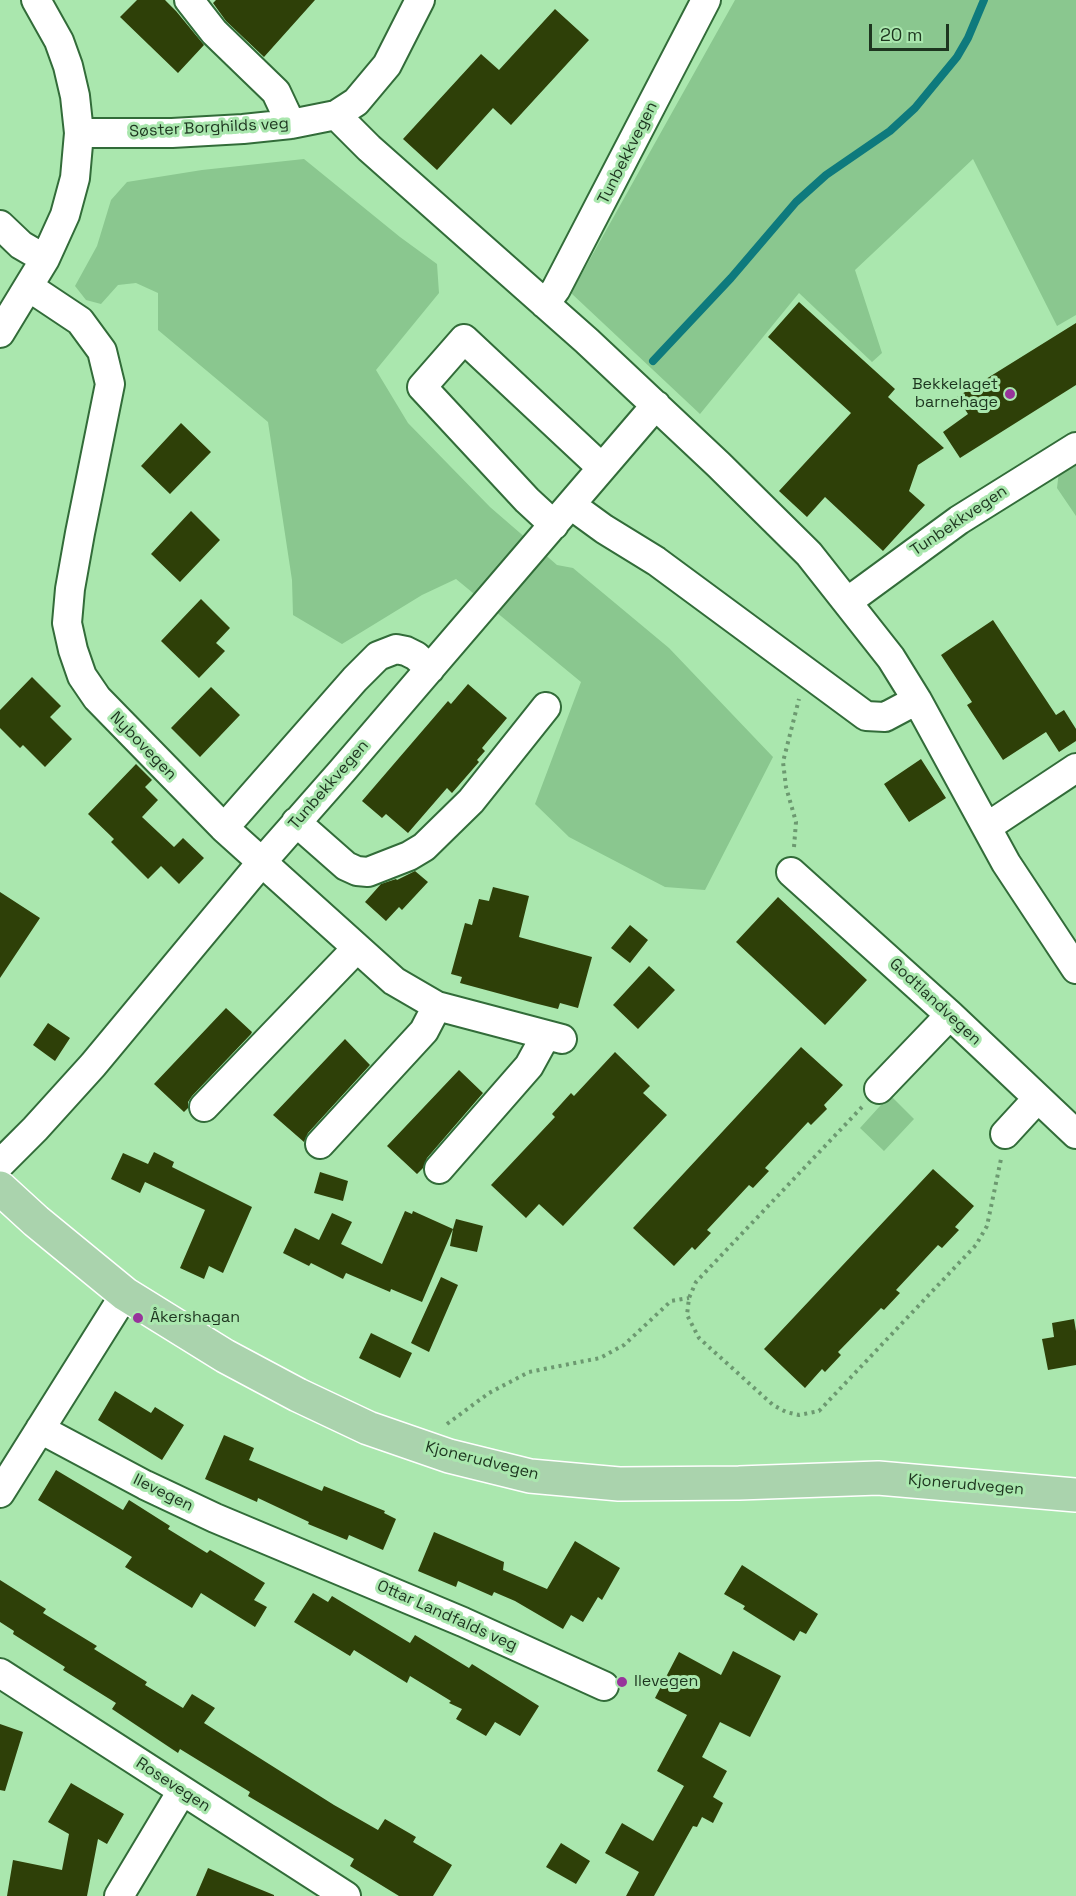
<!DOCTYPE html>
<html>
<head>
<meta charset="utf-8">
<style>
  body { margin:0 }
  #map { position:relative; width:1076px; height:1896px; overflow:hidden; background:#aae7ae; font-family:"Space Grotesk",sans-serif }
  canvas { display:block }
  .scale { position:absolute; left:869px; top:24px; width:80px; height:27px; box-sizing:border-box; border:3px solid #1d351f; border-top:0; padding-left:8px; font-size:18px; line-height:21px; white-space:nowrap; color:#1d351f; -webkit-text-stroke:4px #aae7ae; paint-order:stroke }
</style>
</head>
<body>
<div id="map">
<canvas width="1076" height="1896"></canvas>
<div class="scale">20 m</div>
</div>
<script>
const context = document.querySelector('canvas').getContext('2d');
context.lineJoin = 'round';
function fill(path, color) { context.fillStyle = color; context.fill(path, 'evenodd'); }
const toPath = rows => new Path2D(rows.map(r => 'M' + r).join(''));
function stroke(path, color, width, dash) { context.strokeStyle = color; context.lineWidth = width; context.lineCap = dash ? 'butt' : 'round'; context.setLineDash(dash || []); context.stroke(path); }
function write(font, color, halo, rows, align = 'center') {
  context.font = font + ' "Space Grotesk",sans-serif'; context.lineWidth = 6; context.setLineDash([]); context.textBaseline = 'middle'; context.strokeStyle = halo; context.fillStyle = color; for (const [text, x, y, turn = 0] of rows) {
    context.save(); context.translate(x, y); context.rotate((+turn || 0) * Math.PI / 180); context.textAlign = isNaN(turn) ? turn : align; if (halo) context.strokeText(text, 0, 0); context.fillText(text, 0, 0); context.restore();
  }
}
fill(toPath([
  [735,0,1076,0,1076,315,1057,326,973,159,855,270,882,353,872,362,799,293,700,414,571,293],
  [304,159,400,237,437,264,439,293,376,370,408,423,490,507,557,565,573,568,669,648,773,757,705,890,665,887,569,837,535,804,581,682,456,579,422,595,342,644,293,615,292,580,268,422,158,330,158,293,136,283,118,285,101,304,86,300,75,286,97,246,111,200,127,182,202,170],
  [1076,460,1076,516,1057,488,1059,471],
  [890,1095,914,1119,884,1151,860,1128]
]), '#8ac78f');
stroke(toPath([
  [653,361,731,278,796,202,826,175,890,131,915,108,957,57,968,38,984,0]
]), '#0e7a7d', 8);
fill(toPath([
  [137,0,165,0,176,11,204,45,178,73,120,17],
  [216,0,315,0,264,57,226,21,213,3],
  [555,9,589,40,511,125,493,108,437,170,403,139,481,54,499,70],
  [799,302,895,389,888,397,944,448,918,465,909,491,925,505,883,551,825,497,807,517,779,491,851,413,768,337],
  [1076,323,1076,385,960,458,943,432,968,414,957,397],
  [181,423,211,452,170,494,141,466],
  [191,511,220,540,180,582,151,554],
  [201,599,230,628,216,643,225,651,199,678,161,641],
  [993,620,1056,715,1064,710,1076,729,1076,741,1059,752,1046,732,1003,760,967,705,972,702,941,655],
  [32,677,61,706,50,717,72,739,45,767,23,745,20,748,0,728,0,710],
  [468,684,507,718,482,748,485,751,477,760,479,762,452,793,447,788,408,833,386,814,382,818,362,801,448,701,451,704],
  [211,687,240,715,200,757,171,728],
  [921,759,946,798,909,822,884,784],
  [136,764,152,780,145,787,158,800,142,817,174,847,183,838,204,858,179,884,161,866,148,879,111,842,114,839,88,814],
  [415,871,428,882,402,910,399,907,386,921,365,902,381,884,396,879,397,880],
  [493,887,529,896,519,937,592,957,578,1008,560,1003,558,1009,534,1003,460,983,462,977,451,974,465,923,472,925,479,899,489,901],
  [0,892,40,918,0,978],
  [778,897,867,980,825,1025,736,942],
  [630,925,648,940,630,963,611,948],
  [649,966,675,990,638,1029,613,1005],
  [226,1008,252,1032,251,1034,192,1096,188,1102,188,1108,184,1112,154,1084],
  [48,1023,70,1038,55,1061,33,1045],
  [345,1039,370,1065,308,1133,304,1142,273,1115],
  [801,1047,843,1085,824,1105,827,1109,811,1125,808,1122,765,1168,769,1171,753,1188,749,1185,707,1230,711,1233,695,1250,692,1247,674,1266,633,1228],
  [615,1052,650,1086,643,1093,667,1115,563,1226,539,1204,526,1218,491,1185,555,1117,552,1114,571,1093,574,1096],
  [459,1070,483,1093,427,1158,423,1168,417,1174,387,1146],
  [154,1152,174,1162,172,1167,252,1207,223,1273,209,1266,204,1279,180,1268,205,1210,145,1182,140,1193,111,1179,123,1153,148,1164],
  [933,1169,974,1206,955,1227,959,1230,942,1248,938,1245,896,1290,900,1293,884,1310,881,1308,838,1352,841,1355,825,1372,822,1369,805,1388,764,1349],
  [320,1172,348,1181,343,1201,314,1193],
  [405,1211,412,1214,413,1211,453,1229,456,1219,483,1226,477,1252,450,1246,453,1229,422,1302,391,1289,390,1292,346,1273,343,1279,311,1263,309,1266,283,1253,295,1228,319,1240,332,1213,352,1222,341,1244,382,1264],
  [441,1277,458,1285,429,1352,411,1343],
  [1074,1319,1076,1331,1076,1365,1048,1370,1042,1339,1054,1337,1052,1323],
  [371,1333,412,1353,400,1378,359,1358],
  [115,1391,151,1413,155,1407,184,1425,162,1460,98,1420],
  [224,1435,254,1448,249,1460,322,1491,324,1486,385,1511,384,1513,396,1519,383,1550,349,1535,347,1540,308,1524,309,1522,258,1498,257,1502,205,1479],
  [56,1470,123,1510,129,1500,170,1526,168,1529,207,1553,210,1550,265,1583,254,1600,267,1607,255,1627,201,1593,192,1608,125,1567,132,1557,38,1500],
  [434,1532,504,1562,503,1570,547,1589,575,1541,620,1568,602,1600,598,1597,583,1622,571,1615,563,1629,515,1601,494,1592,492,1596,458,1581,456,1587,418,1571],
  [742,1565,818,1614,806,1634,800,1631,794,1641,743,1609,745,1606,724,1594],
  [0,1580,46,1609,43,1613,97,1646,94,1649,147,1682,145,1685,183,1708,192,1694,215,1708,204,1723,334,1805,378,1830,385,1819,416,1837,413,1842,452,1865,433,1896,399,1896,350,1866,354,1859,248,1796,250,1792,180,1749,178,1753,112,1709,116,1703,63,1670,65,1667,13,1634,14,1631,0,1622],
  [313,1593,328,1602,332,1596,410,1643,415,1635,469,1668,472,1664,539,1706,520,1736,495,1722,486,1736,456,1719,462,1709,449,1703,451,1701,410,1676,407,1683,354,1650,350,1656,294,1622],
  [733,1651,781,1676,750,1737,720,1722,702,1757,727,1771,713,1797,723,1803,713,1823,702,1817,697,1827,693,1826,654,1896,626,1896,639,1872,605,1853,622,1823,653,1841,684,1786,657,1771,687,1715,655,1698,679,1652,721,1675],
  [0,1724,23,1732,5,1791,0,1790],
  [71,1783,124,1814,107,1844,98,1839,87,1896,7,1896,13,1860,62,1870,69,1834,48,1822],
  [561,1843,590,1861,576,1884,546,1867],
  [208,1868,274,1895,274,1896,196,1896]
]), '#2e4008');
const minor = toPath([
  [189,0,214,32,276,92,291,124],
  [336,115,369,148,587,341,719,465,809,554,891,658,917,700,1006,863,1076,969],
  [79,133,172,133,243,129,291,124,336,115,356,102,387,65,420,0],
  [0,225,21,245,45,259],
  [29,287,80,321,102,351,110,384,80,533,70,589,67,623,73,650,82,676,97,698,224,828,394,981,437,1006,562,1039],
  [545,304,556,289,706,0],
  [0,333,45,259,65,215,75,178,79,133,75,96,68,66,59,41,36,0],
  [571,505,604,529,656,561,866,716,885,717,917,700],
  [554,525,527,500,422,387,464,339,602,468],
  [847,602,959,520,1076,447],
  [296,822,346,866,357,871,368,872,409,856,424,847,471,801,546,707],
  [987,827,1076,768],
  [224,828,355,679,378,656,396,649,406,651,416,656,430,669],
  [791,872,950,1015,1076,1134],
  [879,1089,950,1015],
  [204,1107,356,949],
  [1005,1134,1038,1098],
  [320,1144,424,1031,437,1006],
  [0,1164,35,1129,93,1065,261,863,342,771,656,405],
  [439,1169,529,1066,546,1035],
  [40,1429,145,1485,215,1518,463,1622,604,1686],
  [0,1493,125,1294],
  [0,1673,346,1896],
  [119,1896,182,1791]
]);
const major = toPath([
  [0,1188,36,1221,125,1294,225,1356,298,1395,368,1428,449,1456,530,1476,619,1484,739,1483,878,1478,1076,1495]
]);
stroke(minor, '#326c39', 32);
stroke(major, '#fff', 36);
stroke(toPath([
  [794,847,796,822,786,787,783,762,799,699],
  [862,1107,696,1282,689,1298,687,1315,699,1338,773,1405,786,1412,799,1415,819,1411,976,1245,987,1226,1001,1159],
  [447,1424,489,1393,529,1372,600,1358,624,1345,671,1301,689,1298]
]), '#6c9970', 4, [3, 4.5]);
stroke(minor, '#fff', 28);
stroke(major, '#aad3ad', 33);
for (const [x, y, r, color] of [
  [1010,394,6,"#97349b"],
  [138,1318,6,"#97349b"],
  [622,1682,6,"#97349b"]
]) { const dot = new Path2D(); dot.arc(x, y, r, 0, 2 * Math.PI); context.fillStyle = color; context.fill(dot); stroke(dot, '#aae7ae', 2); }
write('16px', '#1d351f', '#aae7ae', [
  ["Søster Borghilds veg",209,128,-3],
  ["Tunbekkvegen",628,153,-63],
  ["Tunbekkvegen",959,521,-34],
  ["Nybovegen",143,746,46],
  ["Tunbekkvegen",329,785,-49],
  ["Godtlandvegen",935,1002,43],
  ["Kjonerudvegen",482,1461,14],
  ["Kjonerudvegen",966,1485,5],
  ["Ilevegen",163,1493,26],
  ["Ottar Landfalds veg",447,1616,24],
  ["Rosevegen",173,1785,33]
]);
write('16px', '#1d351f', '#aae7ae', [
  ["Bekkelaget",998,385,"right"],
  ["barnehage",998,403,"right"],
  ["Åkershagan",150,1318],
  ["Ilevegen",634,1682]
], 'left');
</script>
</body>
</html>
